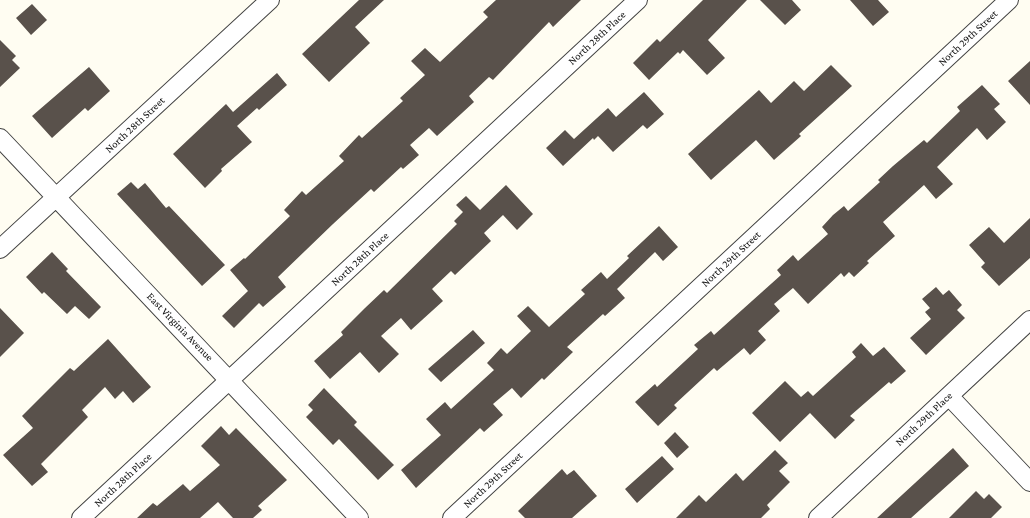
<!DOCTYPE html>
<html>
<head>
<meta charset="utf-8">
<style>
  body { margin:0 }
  canvas { display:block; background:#fffdf2 }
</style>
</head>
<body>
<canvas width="1030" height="518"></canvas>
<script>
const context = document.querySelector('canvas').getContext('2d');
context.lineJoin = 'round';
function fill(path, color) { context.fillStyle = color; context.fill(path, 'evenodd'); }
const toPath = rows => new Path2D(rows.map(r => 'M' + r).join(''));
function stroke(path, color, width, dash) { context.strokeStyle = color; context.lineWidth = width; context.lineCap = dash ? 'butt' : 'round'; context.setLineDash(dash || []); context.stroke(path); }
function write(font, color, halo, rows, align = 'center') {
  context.font = font + ' "Crimson Pro",serif'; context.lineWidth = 4; context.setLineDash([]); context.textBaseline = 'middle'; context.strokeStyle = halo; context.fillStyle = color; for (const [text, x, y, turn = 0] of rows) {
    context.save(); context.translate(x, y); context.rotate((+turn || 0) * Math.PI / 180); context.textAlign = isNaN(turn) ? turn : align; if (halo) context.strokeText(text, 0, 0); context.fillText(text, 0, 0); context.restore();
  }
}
fill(toPath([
  [359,0,384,0,355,27,370,43,329,82,302,54],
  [496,0,581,0,553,27,549,22,493,80,489,77,469,96,474,102,437,136,429,128,410,145,419,155,403,169,401,167,374,192,371,189,333,224,278,277,286,287,263,307,259,303,234,328,222,316,248,291,230,270,244,258,245,259,290,216,284,210,302,191,306,195,344,161,339,156,359,135,362,138,403,101,400,98,425,75,411,61,425,48,440,62,488,17,483,12],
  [703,0,747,0,708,40,725,58,707,75,683,50,680,54,678,52,649,80,633,63,657,39,660,42],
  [760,0,792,0,801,10,785,25],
  [850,0,878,0,889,12,873,26],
  [32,4,47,20,31,35,16,18],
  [0,40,16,56,12,60,20,68,0,87],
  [1030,61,1030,105,1008,81],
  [831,65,852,86,799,134,801,136,774,160,756,140,711,180,688,154,759,90,771,103,794,81,804,91],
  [89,67,110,91,88,111,85,108,52,138,32,116],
  [277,73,287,85,259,110,257,108,237,126,252,142,221,169,222,171,205,188,173,154,226,104,233,112],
  [982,85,1000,104,994,109,1006,122,987,140,977,128,937,167,953,184,936,199,924,185,883,222,895,236,867,261,869,263,854,277,849,272,844,277,841,273,808,304,793,288,774,304,780,311,758,331,766,340,750,355,744,348,717,371,714,368,674,405,677,408,658,426,635,402,655,384,657,387,698,349,694,345,711,331,714,335,781,275,777,270,793,255,798,261,828,234,822,227,833,215,844,206,848,211,880,182,878,180,893,166,924,140,927,143,960,111,957,107],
  [644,92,664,114,647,129,643,125,613,152,598,136,594,140,593,138,563,166,546,148,565,130,574,139,608,108,616,117],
  [131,182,138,189,145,183,166,208,169,206,225,265,202,286,117,194],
  [506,185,533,214,517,230,503,215,484,233,491,241,455,275,451,271,432,289,443,301,411,330,401,318,381,336,399,354,379,373,360,352,330,379,314,361,343,335,341,332,365,308,384,290,387,293,457,224,454,221,463,212,456,205,466,196,480,210],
  [1030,218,1030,258,999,286,981,267,985,263,969,245,989,227,1004,243],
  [659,226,678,247,663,261,655,252,617,289,625,298,605,316,603,314,567,347,573,352,544,380,542,378,521,398,512,388,493,404,503,415,484,432,480,428,416,488,401,470,441,435,426,419,445,402,451,409,494,370,487,363,501,348,507,354,531,331,517,316,528,306,549,327,585,294,581,290,601,272,607,279,629,258,627,256],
  [52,252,68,269,66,271,101,307,89,319,75,306,67,314,44,292,42,294,26,277],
  [936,287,943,295,949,290,962,305,957,310,965,318,926,355,910,338,931,319,925,312,930,308,922,299],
  [0,308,24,333,0,357],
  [473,330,485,343,441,382,428,369],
  [108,339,151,387,133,403,123,391,115,399,105,387,82,410,88,417,41,464,48,472,32,486,3,455,33,428,22,416,70,368,74,371],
  [861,343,873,356,884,347,906,371,891,384,889,382,850,416,855,420,835,439,810,413,780,442,752,413,785,381,801,397,808,391,813,396,856,357,852,352],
  [324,388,357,422,354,425,394,465,378,480,339,439,333,445,306,417,313,410,308,405],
  [221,426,229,435,236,428,287,480,258,506,262,510,253,518,233,518,218,502,200,518,137,518,153,503,157,506,183,484,190,491,220,465,201,446],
  [675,432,689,447,677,458,664,443],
  [953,448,969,466,911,518,877,518],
  [775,450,788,463,779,471,790,482,767,505,770,509,761,518,676,518,699,495,706,502,736,473,743,481],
  [662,456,674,469,637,503,625,489],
  [562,469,567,475,574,470,597,496,572,518,525,518,518,511],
  [976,491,984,499,989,494,1002,507,991,518,949,518]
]), '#59514b');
const minor = toPath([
  [0,138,359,518],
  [0,249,270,0],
  [949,396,1030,482],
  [81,518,638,0],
  [452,518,1009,0],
  [818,518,1030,320]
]);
stroke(minor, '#434343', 20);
stroke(minor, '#fff', 18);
write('11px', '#101010', '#fff', [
  ["North 28th Place",597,38,-43],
  ["North 29th Street",968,38,-43],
  ["North 28th Street",135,125,-43],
  ["North 28th Place",360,259,-43],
  ["North 29th Street",731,259,-43],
  ["East Virginia Avenue",180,327,46],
  ["North 29th Place",924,419,-43],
  ["North 28th Place",123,480,-43],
  ["North 29th Street",493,480,-43]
]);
</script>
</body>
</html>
